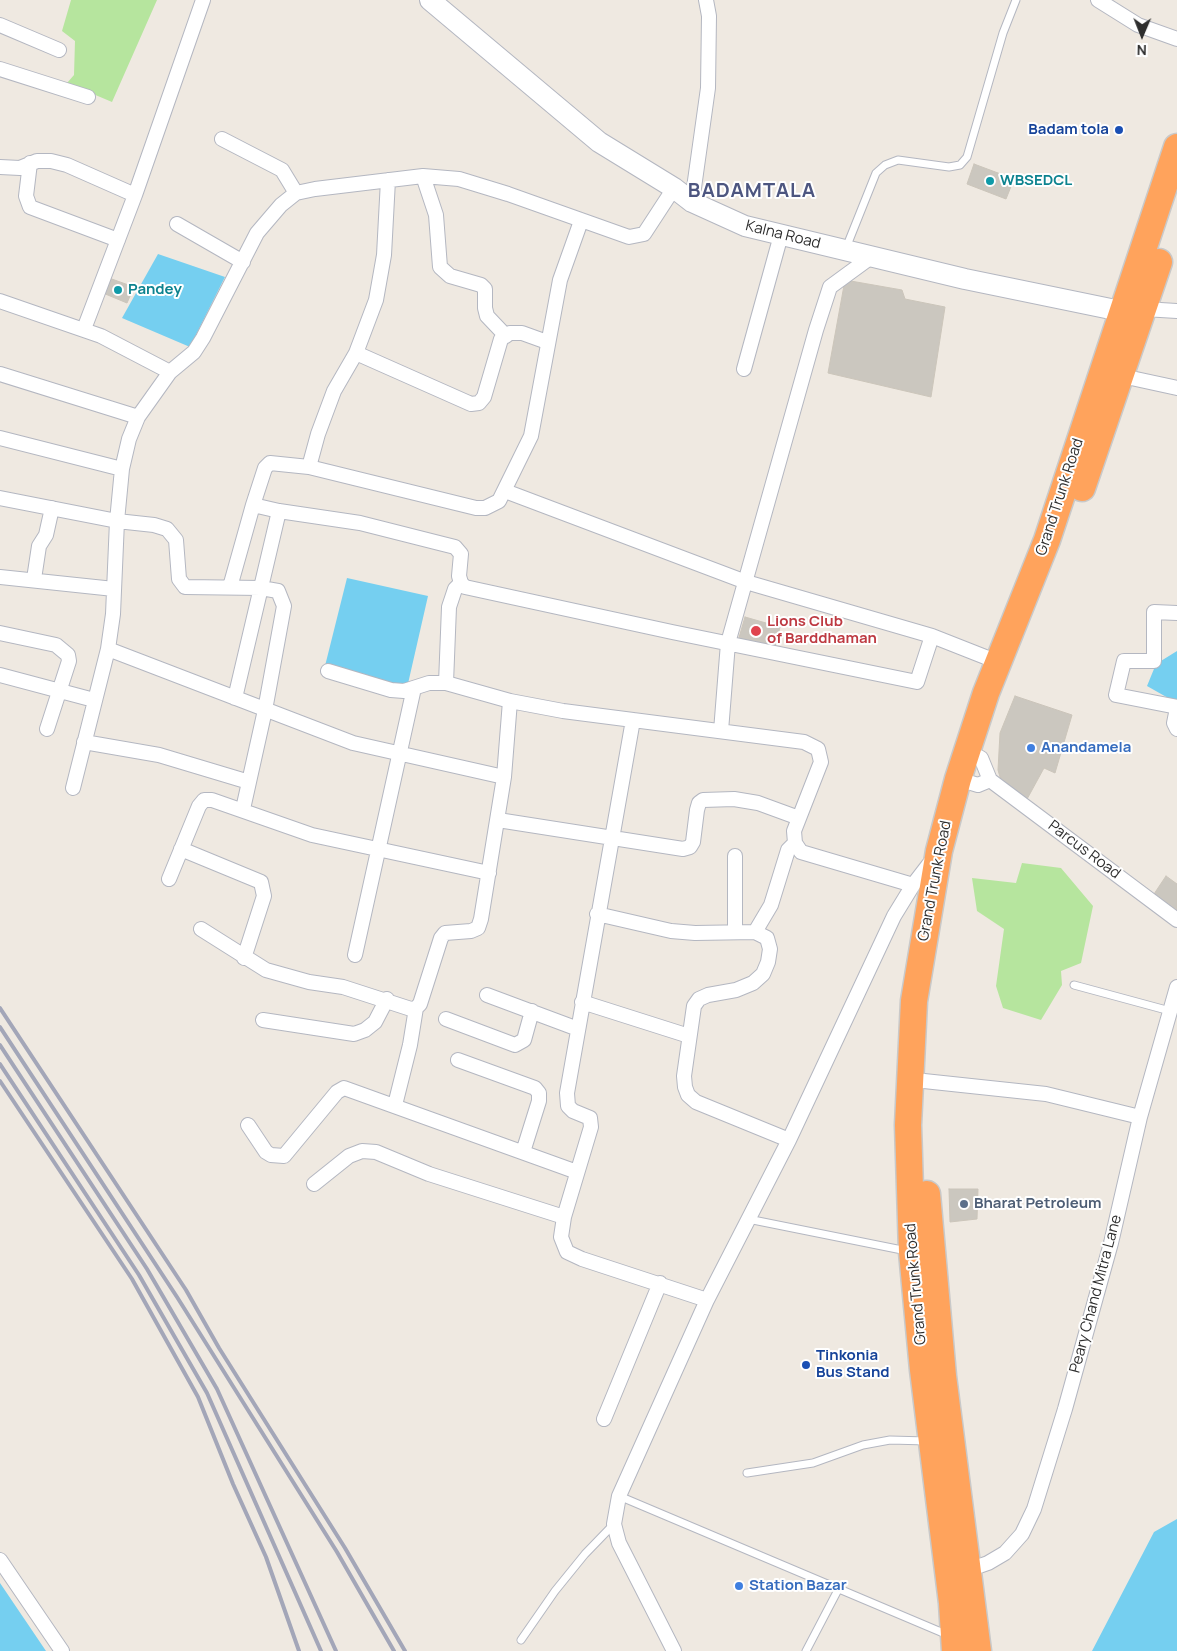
<!DOCTYPE html>
<html>
<head>
<meta charset="utf-8">
<style>
  body { margin:0 }
  #map { position:relative; width:1177px; height:1651px; overflow:hidden; background:#efe9e1; font-family:Manrope,sans-serif }
  canvas { display:block }
  .north { position:absolute; left:1117px; top:10px; width:50px; height:50px; -webkit-text-stroke:4px #fff; paint-order:stroke; rotate:181deg; font-size:14px; font-weight:700; line-height:20px; text-align:center; color:#2e2e2e }
  .north::after { content:''; display:block; margin:auto; width:18px; height:22px; background:#2e2e2e; clip-path:polygon(50% 0,100% 100%,50% 72%,0 100%) }
</style>
</head>
<body>
<div id="map">
<canvas width="1177" height="1651"></canvas>
<div class="north">N</div>
</div>
<script>
const context = document.querySelector('canvas').getContext('2d');
context.lineJoin = 'round';
function fill(path, color) { context.fillStyle = color; context.fill(path, 'evenodd'); }
const toPath = rows => new Path2D(rows.map(r => 'M' + r).join(''));
function stroke(path, color, width, dash) { context.strokeStyle = color; context.lineWidth = width; context.lineCap = dash ? 'butt' : 'round'; context.setLineDash(dash || []); context.stroke(path); }
function write(font, color, halo, rows, align = 'center') {
  context.font = font + ' Manrope,sans-serif'; context.lineWidth = 4; context.setLineDash([]); context.textBaseline = 'middle'; context.strokeStyle = halo; context.fillStyle = color; for (const [text, x, y, turn = 0] of rows) {
    context.save(); context.translate(x, y); context.rotate((+turn || 0) * Math.PI / 180); context.textAlign = isNaN(turn) ? turn : align; if (halo) context.strokeText(text, 0, 0); context.fillText(text, 0, 0); context.restore();
  }
}
fill(toPath([
  [71,0,157,0,112,102,67,83,74,75,75,41,62,31],
  [1022,863,1061,868,1093,906,1081,963,1061,971,1062,985,1041,1020,1003,1008,996,986,1004,929,977,911,972,878,1016,883]
]), '#b6e59e');
fill(toPath([
  [158,254,225,277,190,347,122,318],
  [347,578,428,596,407,688,325,666],
  [1177,651,1177,703,1147,686,1156,664],
  [1177,1519,1177,1651,1092,1651,1154,1532],
  [0,1583,46,1651,0,1651]
]), '#75cff0');
const building = toPath([
  [974,164,1014,179,1006,199,967,184,974,164],
  [109,278,134,287,127,303,103,293,109,278],
  [845,280,902,290,905,299,945,307,931,397,828,373,845,280],
  [745,617,780,627,774,651,738,641,745,617],
  [1015,696,1072,715,1055,773,1044,768,1026,801,1000,777,998,770,1000,733,1015,696],
  [1166,876,1177,884,1177,910,1154,894,1166,876],
  [949,1189,978,1189,977,1219,950,1222,949,1189]
]);
fill(building, '#cbc7bf');
stroke(building, '#cbc5ba', 1);
const lane = toPath([
  [846,248,876,173,885,165,898,160,949,167,960,165,967,157,1003,33,1016,0],
  [1074,985,1170,1011],
  [748,1219,907,1251],
  [747,1473,813,1463,863,1445,890,1440,927,1441],
  [619,1496,948,1635],
  [521,1640,555,1591,585,1554,614,1524],
  [806,1651,839,1588]
]);
const street = toPath([
  [1098,0,1138,25,1177,39],
  [0,25,59,50],
  [0,69,88,97],
  [222,139,282,170,296,193],
  [30,163,26,196,30,207,118,240],
  [0,167,20,168,37,161,51,161,67,165,135,195],
  [423,176,436,215,440,267,450,276,481,285,485,289,485,308,487,316,506,336],
  [388,180,384,255,376,300,356,353,334,391,318,434,309,467,270,463,265,468,253,505,279,511,360,523,443,544,455,547,461,554,459,576,461,583,465,587,672,632,917,682,932,636,998,662],
  [692,202,708,88,709,16,706,0],
  [177,224,243,262],
  [0,301,101,336,170,372],
  [1144,309,1177,311],
  [84,329,135,195,203,0],
  [356,353,471,404,479,403,484,397,501,339,510,333,522,333,547,342],
  [744,369,781,235],
  [0,374,138,417],
  [1122,376,1177,388],
  [0,438,122,469],
  [309,467,476,508,485,508,499,501,531,436,560,280,581,221],
  [505,491,746,582,932,636],
  [0,498,117,521,154,525,167,529,176,540,179,579,185,587,261,588,278,591,284,606,265,710,243,809],
  [0,577,114,589],
  [34,579,39,546,46,535,52,508],
  [230,587,253,505],
  [1177,613,1154,612,1154,661,1124,661,1116,695,1177,707],
  [0,633,56,645,68,655,69,661,47,729],
  [108,649,113,614,117,521,122,469,129,439,138,417,170,372,194,352,203,338,257,233,281,205,296,193,315,189,423,176,459,179,508,194,629,237,644,234,674,188],
  [328,671,391,690,404,691,429,683,446,683,510,701],
  [0,675,94,700],
  [446,683,449,607,455,589,461,583],
  [235,698,279,511],
  [1177,708,1174,723,1177,729],
  [633,720,567,1093,568,1106,573,1111,590,1118,591,1127,564,1217,561,1237,567,1252,582,1259,707,1300],
  [721,731,728,643,816,330,830,287,871,257],
  [84,742,159,755,249,782],
  [967,752,981,758,990,780,1177,920],
  [958,779,978,785,990,780],
  [73,788,108,649,353,743,504,777],
  [498,820,683,849,690,847,693,842,697,810,699,803,703,800,734,799,758,803,799,818],
  [181,849,261,882,264,896,244,958],
  [735,856,735,931],
  [169,879,199,806,204,800,212,800,312,835,489,873],
  [597,914,671,931,695,933,755,932,767,938,770,949,768,962,763,974,753,983,736,990,708,995,699,999,694,1006,684,1076,685,1087,688,1095,696,1102,789,1140],
  [201,929,266,970,309,982,343,987,411,1009,416,1008,420,1004,441,938,445,933,471,931,478,928,481,919,504,777,510,701,563,711,804,742,818,749,821,762,794,831,795,843,801,852,913,885],
  [755,932,771,905,788,850,795,843],
  [355,955,414,688],
  [487,995,578,1029],
  [582,1002,689,1036],
  [446,1019,515,1045,524,1040,532,1011],
  [263,1020,354,1034,365,1030,375,1022,387,999],
  [458,1060,535,1088,539,1093,539,1101,523,1152],
  [924,1081,1046,1094,1140,1117],
  [395,1105,410,1045,416,1008],
  [248,1125,266,1152,271,1155,284,1156,337,1092,344,1088,577,1172],
  [314,1184,349,1156,362,1151,376,1152,429,1174,564,1217],
  [604,1419,660,1283],
  [0,1560,62,1651],
  [968,1570,988,1563,1005,1553,1022,1534,1034,1509,1065,1409,1111,1243,1140,1117,1177,987],
  [674,1651,619,1543,614,1524,619,1496,707,1300,789,1140,894,916,913,885,933,859]
]);
const secondary = toPath([
  [430,0,599,142,674,188,692,202,745,226,965,279,1135,314]
]);
const highway = toPath([
  [1082,488,1159,262],
  [927,1194,943,1376,978,1651],
  [955,1651,952,1603,923,1370,912,1252,908,1125,914,1001,939,851,958,779,986,693,1047,540,1177,147]
]);
stroke(lane, '#b4b7c1', 9);
stroke(street, '#b4b7c1', 16);
stroke(secondary, '#b4b7c1', 22);
stroke(highway, '#c9c9c9', 29);
stroke(lane, '#fff', 7);
stroke(street, '#fff', 14);
stroke(secondary, '#fff', 20);
stroke(highway, '#ffa35c', 26);
stroke(toPath([
  [0,1008,186,1290,219,1348,345,1548,405,1651],
  [0,1027,177,1297,337,1552,394,1651],
  [0,1045,147,1269,217,1389,336,1651],
  [0,1064,139,1275,207,1393,321,1651],
  [0,1081,132,1279,198,1397,233,1484,266,1557,299,1651]
]), '#a3a6b8', 4);
for (const [x, y, r, color] of [
  [1119,130,5,"#1a4fb4"],
  [990,181,5,"#0f9aa8"],
  [118,290,5,"#0f9aa8"],
  [756,631,6,"#e0444e"],
  [1031,748,5,"#3f7fe0"],
  [964,1204,5,"#5c6f8a"],
  [806,1365,5,"#1a4fb4"],
  [739,1586,5,"#3f7fe0"]
]) { const dot = new Path2D(); dot.arc(x, y, r, 0, 2 * Math.PI); context.fillStyle = color; context.fill(dot); stroke(dot, '#fff', 2); }
write('bold 15px', '#164399', '#fff', [
  ["Badam tola",1109,130],
  ["Tinkonia",816,1356,"left"],
  ["Bus Stand",816,1373,"left"]
], 'right');
write('bold 15px', '#0d838f', '#fff', [
  ["WBSEDCL",1000,181],
  ["Pandey",128,290]
], 'left');
write('15px', '#2e2e2e', '#fff', [
  ["Kalna Road",783,235,14],
  ["Grand Trunk Road",1060,497,-72],
  ["Parcus Road",1084,850,37],
  ["Grand Trunk Road",935,881,-79],
  ["Grand Trunk Road",916,1284,-95],
  ["Peary Chand Mitra Lane",1096,1294,-75]
]);
write('bold 15px', '#be3a42', '#fff', [
  ["Lions Club",767,622],
  ["of Barddhaman",767,639]
], 'left');
write('bold 15px', '#366cbe', '#fff', [
  ["Anandamela",1041,748],
  ["Station Bazar",749,1586]
], 'left');
write('bold 15px', '#4e5e75', '#fff', [
  ["Bharat Petroleum",974,1204]
], 'left');
context.letterSpacing = '1px';
write('bold 20px', '#4d5680', '#fff', [
  ["BADAMTALA",752,191]
]);
context.letterSpacing = '0px';
</script>
</body>
</html>
